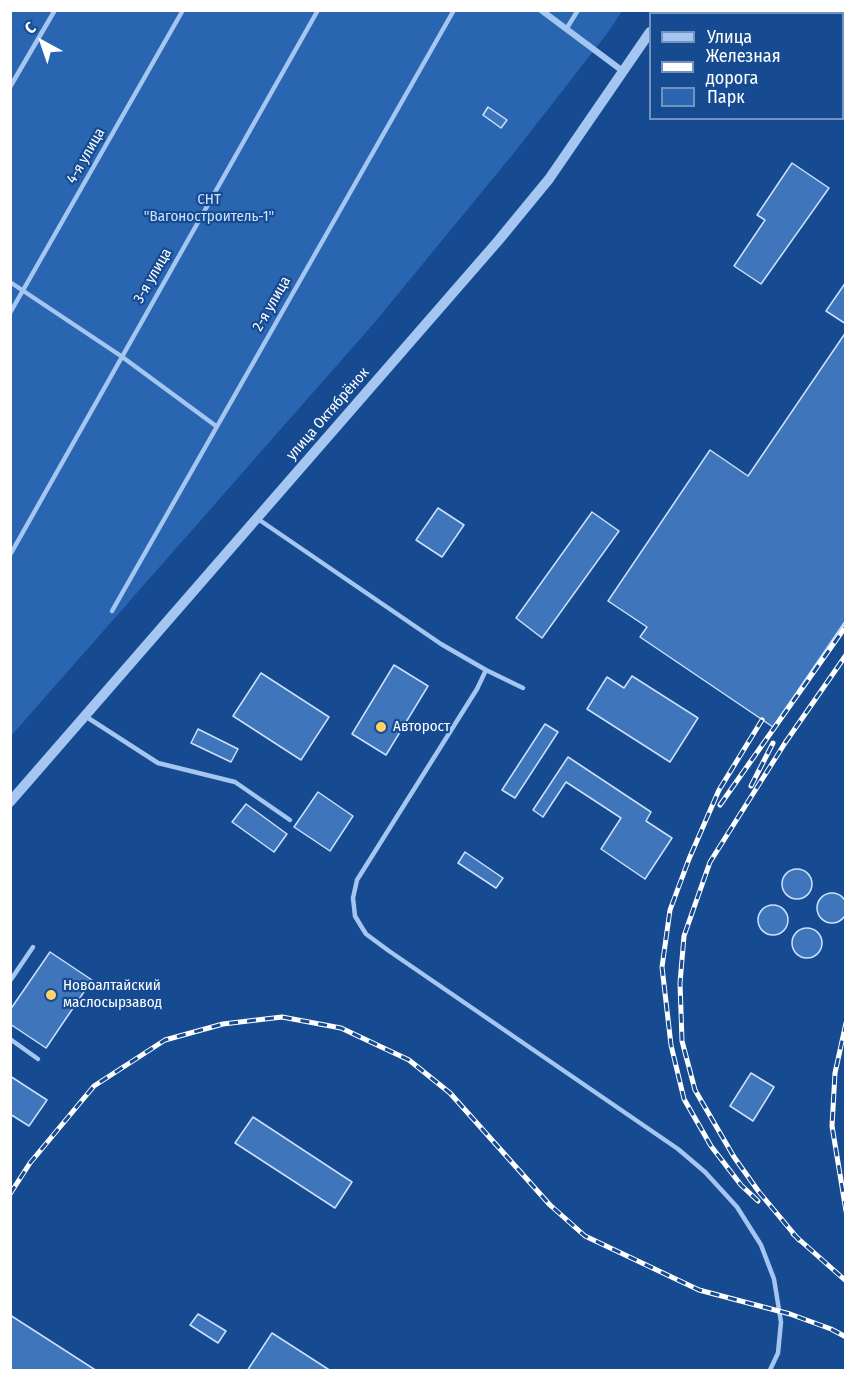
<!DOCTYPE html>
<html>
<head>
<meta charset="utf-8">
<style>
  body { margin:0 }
  #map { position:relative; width:856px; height:1381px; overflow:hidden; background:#164b92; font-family:"Fira Sans Condensed",sans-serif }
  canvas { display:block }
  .frame { position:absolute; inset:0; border:12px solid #fff; pointer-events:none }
  .legend { position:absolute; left:649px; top:12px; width:195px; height:108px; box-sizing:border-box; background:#164b92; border:2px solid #7393be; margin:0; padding:8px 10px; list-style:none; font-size:18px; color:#fff }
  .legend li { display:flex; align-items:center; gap:12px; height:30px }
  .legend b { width:30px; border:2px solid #7393be }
  .north { position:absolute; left:12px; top:12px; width:60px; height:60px; -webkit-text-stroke:4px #164b92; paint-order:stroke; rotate:320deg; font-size:16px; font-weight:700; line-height:24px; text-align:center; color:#fff }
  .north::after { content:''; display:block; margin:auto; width:21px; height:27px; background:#fff; clip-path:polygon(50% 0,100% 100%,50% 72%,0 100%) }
</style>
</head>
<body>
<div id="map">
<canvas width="856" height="1381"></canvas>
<div class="frame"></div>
<ul class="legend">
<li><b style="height:8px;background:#a5c6f0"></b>Улица</li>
<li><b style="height:8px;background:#fff"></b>Железная дорога</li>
<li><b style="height:16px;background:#2965b1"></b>Парк</li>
</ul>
<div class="north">С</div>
</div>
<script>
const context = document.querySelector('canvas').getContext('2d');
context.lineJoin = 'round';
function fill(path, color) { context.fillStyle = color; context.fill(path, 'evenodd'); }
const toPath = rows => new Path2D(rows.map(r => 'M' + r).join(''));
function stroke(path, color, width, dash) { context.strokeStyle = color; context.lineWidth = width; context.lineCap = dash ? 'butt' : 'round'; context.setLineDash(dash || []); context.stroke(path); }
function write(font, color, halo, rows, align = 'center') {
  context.font = font + ' "Fira Sans Condensed",sans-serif'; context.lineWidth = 4.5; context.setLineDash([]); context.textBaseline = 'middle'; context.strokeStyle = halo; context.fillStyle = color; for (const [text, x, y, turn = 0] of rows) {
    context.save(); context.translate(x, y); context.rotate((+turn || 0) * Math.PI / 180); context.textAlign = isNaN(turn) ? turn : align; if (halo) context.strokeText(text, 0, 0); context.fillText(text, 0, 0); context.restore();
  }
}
fill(toPath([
  [11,11,622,11,606,35,513,154,375,322,11,736]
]), '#2965b1');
const building = toPath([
  [488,107,507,120,501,128,483,115,488,107],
  [792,163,829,188,761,284,734,266,765,220,757,215,792,163],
  [846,282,846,324,826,311,846,282],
  [846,332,846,620,773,727,640,637,647,627,608,601,710,450,748,476,846,332],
  [438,508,464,525,442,557,416,540,438,508],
  [592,512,619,531,542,638,516,618,592,512],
  [394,665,428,686,386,755,352,734,394,665],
  [261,673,329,717,301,760,233,716,261,673],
  [632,676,698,718,670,762,587,709,607,677,624,688,632,676],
  [545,724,558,732,515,798,502,790,545,724],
  [198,729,238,749,231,762,191,743,198,729],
  [568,757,651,812,646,821,672,838,645,879,601,849,621,818,566,782,543,817,533,810,568,757],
  [318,792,353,816,330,851,294,827,318,792],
  [246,804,287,834,274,852,232,822,246,804],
  [465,852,503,878,496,888,458,863,465,852],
  '782 884a15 15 0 1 1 30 0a15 15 0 1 1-30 0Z',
  '817 908a15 15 0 1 1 30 0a15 15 0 1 1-30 0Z',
  '758 920a15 15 0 1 1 30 0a15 15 0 1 1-30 0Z',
  '792 943a15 15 0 1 1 30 0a15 15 0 1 1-30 0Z',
  [50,952,92,980,46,1048,10,1024,10,1010,50,952],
  [751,1073,774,1087,753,1121,730,1106,751,1073],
  [10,1076,47,1100,29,1126,10,1114,10,1076],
  [253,1117,352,1182,335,1208,235,1143,253,1117],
  [198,1314,226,1331,218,1343,190,1325,198,1314],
  [10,1315,97,1371,10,1371,10,1315],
  [272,1333,331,1371,247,1371,272,1333]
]);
fill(building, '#3f75ba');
stroke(building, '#cce1fc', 1.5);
stroke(toPath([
  [567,28,578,10],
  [10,87,55,10],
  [10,282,121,356,216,426],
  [10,313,183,10],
  [258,519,441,644,486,670,477,689,357,880,353,898,355,916,361,926,366,934,389,951,678,1149,705,1172,737,1207,761,1245,774,1279,781,1322,778,1353,770,1370],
  [10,555,318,10],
  [112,611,454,10],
  [486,670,523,688],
  [85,716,158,763,235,782,290,820],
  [10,981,33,947],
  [10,1039,38,1059]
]), '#a5c6f0', 4.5);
stroke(toPath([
  [541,10,624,72]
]), '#a5c6f0', 6);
stroke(toPath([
  [663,14,665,10],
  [10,802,498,241,549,179,650,32]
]), '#a5c6f0', 10);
const rail = toPath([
  [751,786,773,743],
  [720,805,846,626],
  [846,1023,835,1073,832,1126,846,1211],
  [10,1194,30,1163,94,1086,165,1040,223,1024,282,1017,341,1028,409,1060,450,1093,550,1205,585,1236,699,1290,790,1314,831,1329,846,1337],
  [758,1201,741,1185,711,1146,684,1099,671,1045,662,967,670,910,689,859,719,790,762,720],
  [793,1234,846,1281],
  [799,1240,759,1192,734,1157,695,1090,682,1041,680,983,684,936,710,862,785,743,846,655]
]);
stroke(rail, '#fff', 5);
stroke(rail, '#164b92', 3, [9]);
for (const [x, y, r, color] of [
  [381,727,6,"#ffd464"],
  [51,995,6,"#ffd464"]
]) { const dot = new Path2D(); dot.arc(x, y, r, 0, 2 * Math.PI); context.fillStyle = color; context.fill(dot); stroke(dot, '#164b92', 2); }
write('15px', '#fff', '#164b92', [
  ["4-я улица",86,156,-60],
  ["3-я улица",153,276,-60],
  ["2-я улица",272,304,-60],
  ["улица Октябрёнок",328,414,-49]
]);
write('15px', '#cce1fc', '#164b92', [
  ["СНТ",209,200],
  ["\"Вагоностроитель-1\"",209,217]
]);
write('15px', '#fff', '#164b92', [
  ["Авторост",393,727],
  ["Новоалтайский",63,986],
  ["маслосырзавод",63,1003]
], 'left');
</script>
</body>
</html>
